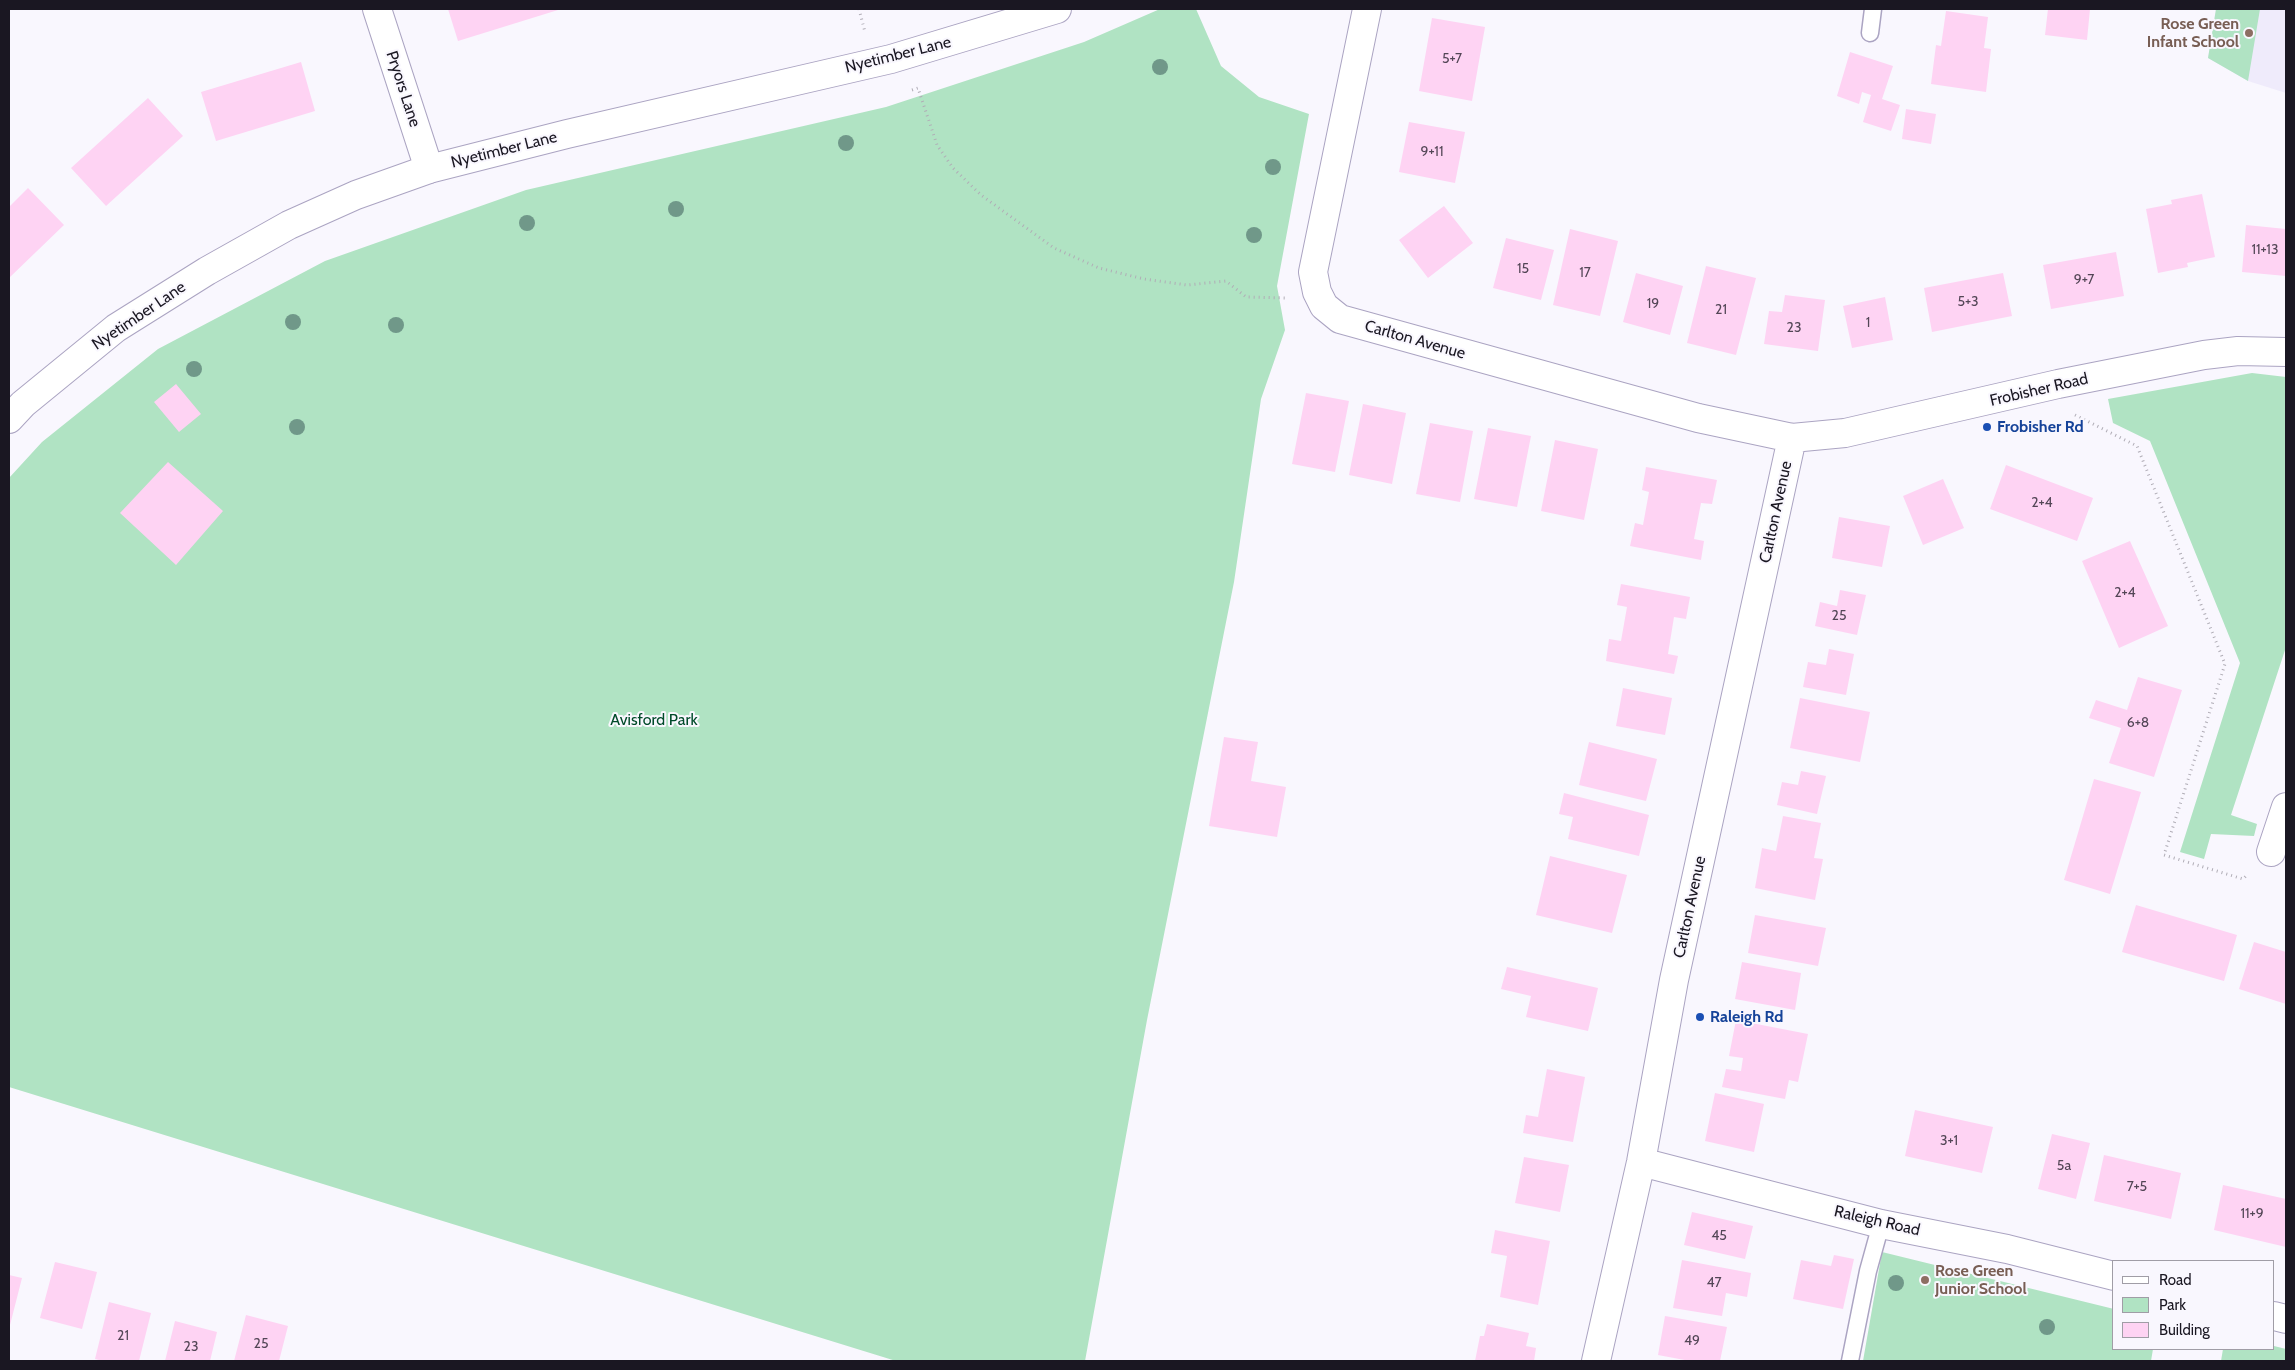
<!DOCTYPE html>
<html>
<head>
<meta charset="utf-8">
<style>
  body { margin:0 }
  #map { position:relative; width:2295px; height:1370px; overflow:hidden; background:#f9f7fe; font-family:Cabin,sans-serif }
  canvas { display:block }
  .frame { position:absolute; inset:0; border:10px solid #1a1722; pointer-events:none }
  .legend { position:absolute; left:2112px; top:1260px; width:162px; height:90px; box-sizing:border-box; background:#f9f7fe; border:1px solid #a09da6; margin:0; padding:6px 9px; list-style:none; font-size:15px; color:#1a1722 }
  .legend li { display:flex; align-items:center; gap:10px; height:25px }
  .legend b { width:25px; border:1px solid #a09da6 }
</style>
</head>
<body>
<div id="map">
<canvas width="2295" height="1370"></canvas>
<div class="frame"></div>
<ul class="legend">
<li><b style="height:6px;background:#fff"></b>Road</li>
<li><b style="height:14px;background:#b0e3c3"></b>Park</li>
<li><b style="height:14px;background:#fed3f3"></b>Building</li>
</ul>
</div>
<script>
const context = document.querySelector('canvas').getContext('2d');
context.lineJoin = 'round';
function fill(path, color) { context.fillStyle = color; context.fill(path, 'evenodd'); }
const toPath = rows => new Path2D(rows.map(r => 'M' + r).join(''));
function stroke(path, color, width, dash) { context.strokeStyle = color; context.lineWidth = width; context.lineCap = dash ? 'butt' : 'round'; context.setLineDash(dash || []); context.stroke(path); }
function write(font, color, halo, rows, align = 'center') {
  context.font = font + ' Cabin,sans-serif'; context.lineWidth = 4; context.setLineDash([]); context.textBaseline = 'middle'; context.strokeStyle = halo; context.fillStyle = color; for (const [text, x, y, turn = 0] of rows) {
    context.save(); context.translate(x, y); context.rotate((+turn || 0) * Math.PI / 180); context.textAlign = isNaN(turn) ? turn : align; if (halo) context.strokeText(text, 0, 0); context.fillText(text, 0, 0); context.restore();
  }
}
fill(toPath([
  [2216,9,2286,9,2286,93,2248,81,2208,58]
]), '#efebfb');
fill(toPath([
  [1160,9,1196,9,1221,66,1259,97,1309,114,1277,286,1285,330,1261,399,1234,582,1147,1020,1085,1361,896,1361,9,1087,9,478,42,442,158,349,325,261,526,190,886,107,1084,42],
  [2216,9,2260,9,2248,81,2208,58],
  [2252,373,2286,377,2286,647,2231,815,2257,824,2254,836,2211,834,2204,859,2180,852,2240,663,2150,441,2113,423,2108,399],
  [1882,1252,2114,1309,2114,1349,2153,1349,2151,1361,1863,1361],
  [2274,1346,2286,1349,2286,1361,2221,1361,2223,1349,2274,1349]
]), '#b0e3c3');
fill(toPath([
  [448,9,557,9,558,10,458,41],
  [2048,9,2090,9,2087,40,2045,35],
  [1946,11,1988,17,1984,48,1991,49,1986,92,1931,84,1936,45,1941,46],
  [1432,18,1485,27,1472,101,1419,91],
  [1850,52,1893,66,1882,99,1900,105,1891,131,1863,122,1871,95,1862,92,1859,104,1837,96],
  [301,62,315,111,216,141,201,92],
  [148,98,183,136,106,206,71,168],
  [1906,109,1936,114,1931,144,1902,139],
  [1409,122,1465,132,1455,183,1399,172],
  [28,188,64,225,9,278,9,207],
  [2202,194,2215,257,2187,263,2188,267,2158,273,2146,209,2172,204,2171,200],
  [1444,206,1473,243,1428,278,1399,240],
  [2246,225,2286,229,2286,276,2242,272],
  [1570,229,1618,241,1600,316,1553,305],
  [1506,238,1554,250,1541,300,1493,288],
  [2116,252,2124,296,2051,309,2043,265],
  [1706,266,1756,278,1736,355,1687,343],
  [1636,273,1683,286,1670,335,1623,322],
  [2003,273,2012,316,1932,332,1924,288],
  [1785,295,1825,300,1818,351,1764,344,1769,311,1782,312],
  [1885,297,1893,340,1852,348,1843,306],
  [176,384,201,414,179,432,154,402],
  [1306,393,1349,401,1335,472,1292,464],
  [1363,404,1406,413,1392,484,1349,475],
  [1430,423,1473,431,1460,502,1416,494],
  [1488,428,1531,436,1517,507,1474,499],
  [1555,440,1598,449,1584,520,1541,511],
  [168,462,223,511,176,565,120,513],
  [2006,465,2093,498,2077,541,1990,509],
  [1646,467,1717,480,1712,504,1701,503,1694,539,1704,541,1701,560,1630,546,1635,523,1643,525,1649,492,1642,490],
  [1943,479,1964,528,1923,545,1903,496],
  [1839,517,1890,526,1882,567,1832,558],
  [2130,541,2168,626,2119,648,2082,561],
  [1621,584,1690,597,1686,619,1674,617,1668,654,1678,656,1674,674,1606,661,1609,639,1621,641,1627,607,1617,605],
  [1840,590,1866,595,1857,635,1815,626,1820,602,1837,606],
  [1829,649,1854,654,1846,695,1803,687,1808,662,1826,665],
  [2138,677,2182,690,2154,777,2109,763,2121,728,2089,718,2096,700,2127,710],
  [1623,688,1672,698,1665,735,1616,726],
  [1800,698,1870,712,1860,762,1790,748],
  [1224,737,1258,742,1251,781,1286,787,1277,837,1209,826],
  [1589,742,1657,759,1646,801,1579,785],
  [1801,771,1826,776,1817,814,1777,805,1782,782,1798,785],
  [2094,779,2141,792,2110,894,2064,880],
  [1564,793,1649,815,1639,856,1568,839,1573,817,1559,814],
  [1783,816,1821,823,1814,858,1823,859,1815,900,1755,888,1762,848,1776,851],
  [1550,856,1627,875,1612,933,1536,915],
  [2136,905,2237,935,2224,981,2122,952],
  [1755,915,1826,928,1818,966,1748,953],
  [2254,942,2286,952,2286,1004,2239,989],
  [1742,962,1801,973,1795,1010,1735,999],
  [1507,967,1598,988,1588,1031,1526,1017,1531,996,1501,989],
  [1736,1020,1808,1034,1798,1082,1789,1080,1785,1099,1722,1087,1726,1069,1741,1071,1743,1058,1729,1056],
  [1547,1069,1585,1077,1573,1142,1523,1133,1526,1115,1538,1117],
  [1715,1093,1764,1104,1754,1152,1705,1141],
  [1915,1110,1993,1127,1982,1173,1905,1156],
  [2052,1134,2090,1143,2076,1199,2038,1189],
  [2104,1155,2181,1173,2171,1219,2094,1201],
  [1524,1157,1569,1165,1560,1212,1515,1203],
  [2223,1185,2286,1199,2286,1247,2214,1230],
  [1692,1212,1753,1226,1745,1259,1684,1245],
  [1495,1230,1550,1241,1538,1305,1500,1297,1507,1256,1491,1253],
  [1834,1255,1854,1259,1843,1309,1793,1299,1801,1260,1831,1266],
  [1682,1260,1751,1273,1747,1297,1726,1293,1722,1316,1673,1308],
  [55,1262,97,1272,82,1329,40,1318],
  [9,1275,22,1278,9,1329],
  [109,1302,151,1313,139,1361,103,1361,95,1359],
  [246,1315,288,1326,279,1361,234,1361],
  [1665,1316,1727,1327,1720,1361,1690,1361,1658,1355],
  [175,1321,217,1332,210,1361,165,1361],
  [1487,1324,1529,1333,1526,1346,1536,1348,1534,1361,1475,1361,1480,1336,1484,1336]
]), '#fed3f3');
const service = toPath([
  [1870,33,1873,9],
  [1850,1361,1868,1271,1881,1224]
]);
const minor = toPath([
  [377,9,429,169],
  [1367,9,1313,272,1317,292,1324,306,1340,319,1698,418,1792,438,1845,433,2058,384,2204,355,2238,351,2286,352],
  [2271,852,2286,807],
  [1641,1162,1881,1224,2007,1249,2114,1276],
  [2274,1316,2286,1319],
  [1596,1361,1641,1162,1674,980,1792,438]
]);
const tertiary = toPath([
  [9,419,23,404,116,328,207,271,289,225,356,195,429,169,567,134,891,59,1057,9]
]);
stroke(service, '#aba4c2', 19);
stroke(minor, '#aba4c2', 30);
stroke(tertiary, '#aba4c2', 30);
stroke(toPath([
  [859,9,865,32],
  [912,90,918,88,937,145,953,168,981,195,1054,248,1099,268,1144,279,1187,285,1226,281,1246,297,1286,298],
  [2075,415,2137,446,2225,664,2164,855,2243,879,2247,875]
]), '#b0adb6', 3, [1, 4]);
stroke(service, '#fff', 16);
stroke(minor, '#fff', 28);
stroke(tertiary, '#fff', 28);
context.fillStyle = '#709889';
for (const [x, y] of [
  [1160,67],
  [846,143],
  [1273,167],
  [676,209],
  [527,223],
  [1254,235],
  [293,322],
  [396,325],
  [194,369],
  [297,427],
  [1896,1283],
  [2047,1327]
]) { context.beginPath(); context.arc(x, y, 8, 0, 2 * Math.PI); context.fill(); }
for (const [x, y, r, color] of [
  [2249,33,5,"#8d6e63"],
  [1987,427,5,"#1a4fb4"],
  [1700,1017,5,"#1a4fb4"],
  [1925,1280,5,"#8d6e63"]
]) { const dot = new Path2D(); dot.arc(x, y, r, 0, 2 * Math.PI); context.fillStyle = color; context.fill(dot); stroke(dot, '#f9f7fe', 2); }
write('14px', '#534656', null, [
  ["5+7",1452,59],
  ["9+11",1432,152],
  ["11+13",2265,250],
  ["15",1523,269],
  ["17",1585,273],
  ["9+7",2084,280],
  ["5+3",1968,302],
  ["19",1653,304],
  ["21",1721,310],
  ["1",1868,323],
  ["23",1794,328],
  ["2+4",2042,503],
  ["2+4",2125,593],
  ["25",1839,616],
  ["6+8",2138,723],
  ["3+1",1949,1141],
  ["5a",2064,1166],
  ["7+5",2137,1187],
  ["11+9",2252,1214],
  ["45",1719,1236],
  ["47",1714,1283],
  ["21",123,1336],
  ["49",1692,1341],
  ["25",261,1344],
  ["23",191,1347]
]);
write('bold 16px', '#785e54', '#f9f7fe', [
  ["Rose Green",2239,24],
  ["Infant School",2239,42],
  ["Rose Green",1935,1271,"left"],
  ["Junior School",1935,1289,"left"]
], 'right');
write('16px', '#1a1722', '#f9f7fe', [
  ["Nyetimber Lane",898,55,-14],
  ["Pryors Lane",403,89,72],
  ["Nyetimber Lane",504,150,-14],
  ["Nyetimber Lane",139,316,-34],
  ["Carlton Avenue",1415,340,16],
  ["Frobisher Road",2039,390,-13],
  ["Carlton Avenue",1776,512,-78],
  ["Carlton Avenue",1690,907,-78],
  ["Raleigh Road",1877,1221,13]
]);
write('bold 16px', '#164399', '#f9f7fe', [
  ["Frobisher Rd",1997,427],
  ["Raleigh Rd",1710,1017]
], 'left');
write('16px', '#004b2a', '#f9f7fe', [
  ["Avisford Park",654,720]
]);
</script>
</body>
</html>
